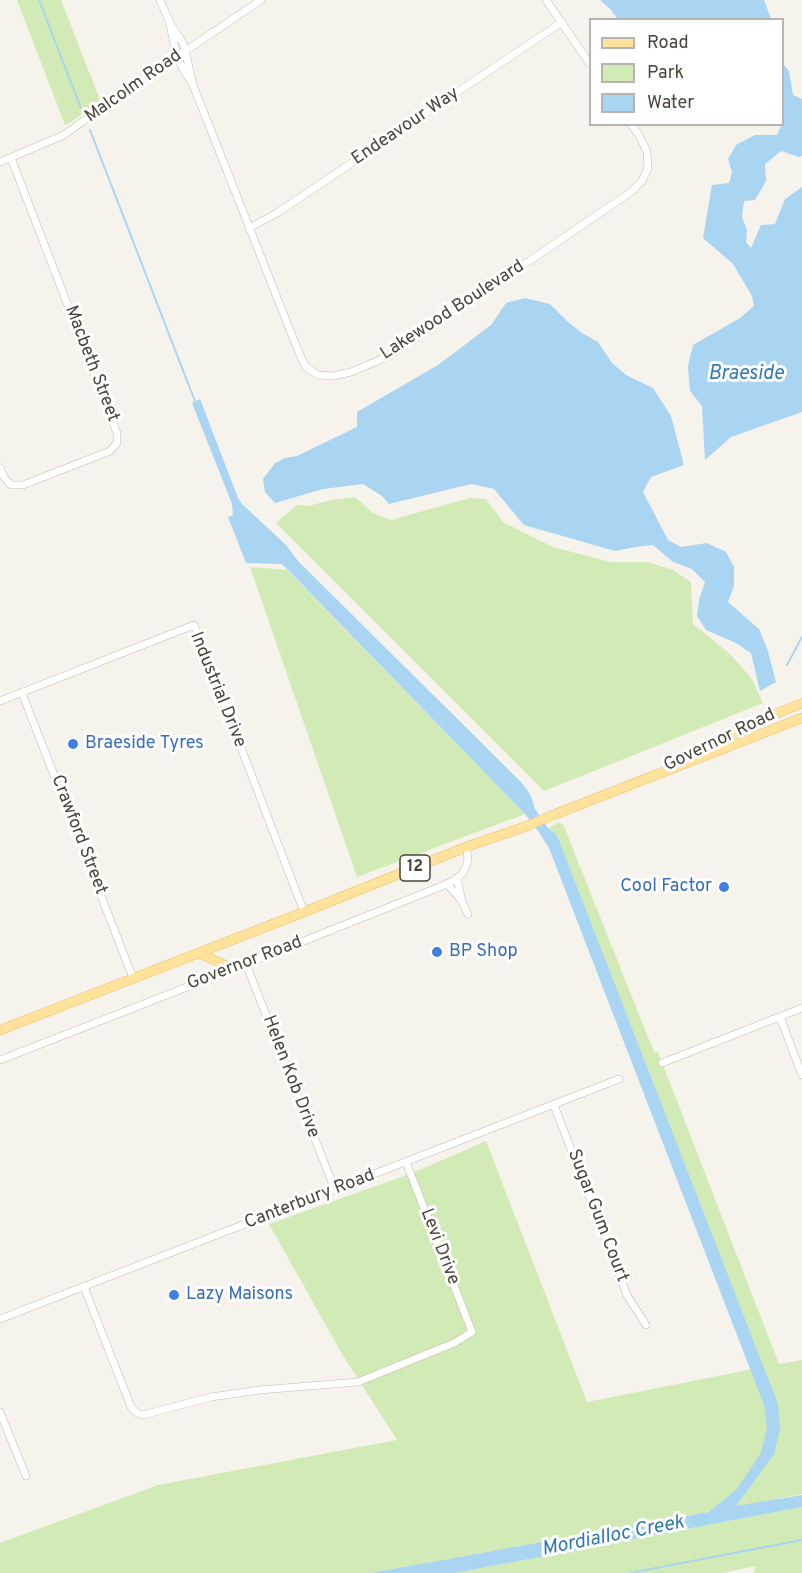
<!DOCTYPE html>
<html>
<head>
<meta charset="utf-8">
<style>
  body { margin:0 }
  #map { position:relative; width:802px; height:1573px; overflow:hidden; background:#f6f3ec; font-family:Overpass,sans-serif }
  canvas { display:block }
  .legend { position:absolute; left:589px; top:18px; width:195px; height:108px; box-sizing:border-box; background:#fff; border:2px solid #b7b4b0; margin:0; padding:8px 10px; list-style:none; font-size:18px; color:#4b4439 }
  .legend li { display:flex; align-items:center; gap:12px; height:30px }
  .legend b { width:30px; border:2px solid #b7b4b0 }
</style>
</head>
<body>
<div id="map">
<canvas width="802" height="1573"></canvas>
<ul class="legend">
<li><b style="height:8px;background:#ffe39c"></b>Road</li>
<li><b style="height:16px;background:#d2eab5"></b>Park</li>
<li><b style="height:16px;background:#a9d4f2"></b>Water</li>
</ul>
</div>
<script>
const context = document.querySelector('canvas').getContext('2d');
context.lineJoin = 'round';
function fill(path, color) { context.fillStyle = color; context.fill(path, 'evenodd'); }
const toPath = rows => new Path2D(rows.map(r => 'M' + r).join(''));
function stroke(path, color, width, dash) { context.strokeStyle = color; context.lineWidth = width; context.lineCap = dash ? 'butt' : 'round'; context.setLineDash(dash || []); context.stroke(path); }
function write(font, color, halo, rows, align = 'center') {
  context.font = font + ' Overpass,sans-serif'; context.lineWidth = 6; context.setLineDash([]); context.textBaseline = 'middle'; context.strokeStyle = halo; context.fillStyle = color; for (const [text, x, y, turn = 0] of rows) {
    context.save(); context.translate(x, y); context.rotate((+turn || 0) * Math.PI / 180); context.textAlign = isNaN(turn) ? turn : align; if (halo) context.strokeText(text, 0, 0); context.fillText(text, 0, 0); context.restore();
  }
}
fill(toPath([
  [17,0,61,0,100,100,73,121,65,125],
  [355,497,373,513,391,520,470,498,486,499,503,522,553,547,610,562,648,562,673,570,691,582,693,624,730,654,752,679,763,703,544,791,276,523,297,505,308,506,332,500],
  [250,567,287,570,525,814,357,877],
  [558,823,563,824,654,1052,658,1052,779,1364,802,1360,802,1494,709,1512,370,1573,0,1573,0,1543,158,1485,397,1440,342,1354,269,1224,410,1174,486,1141,587,1402,763,1367,557,835,548,828],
  [802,1507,802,1573,753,1573,756,1566,721,1573,455,1573]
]), '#d2eab5');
fill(toPath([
  [600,0,764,0,771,19,618,19,610,9],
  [783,64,789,71,793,95,802,99,802,156,799,157,781,151,765,164,766,181,755,200,744,201,742,217,747,230,746,242,751,248,761,225,775,224,785,199,802,187,802,412,731,437,705,460,702,406,690,391,688,366,693,345,740,318,754,306,752,296,733,264,703,238,712,185,729,183,732,172,728,159,736,145,755,135,777,135,782,124],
  [525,298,550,304,568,322,582,333,598,342,612,363,626,375,653,388,671,416,684,465,651,477,643,492,668,540,681,547,707,543,726,552,734,567,734,586,728,602,759,629,768,651,776,682,760,691,751,653,736,643,706,630,697,616,699,600,705,582,692,569,673,562,653,545,635,547,615,551,524,525,494,489,471,484,389,504,382,496,363,484,323,489,275,503,265,492,263,479,275,463,285,458,297,456,357,427,357,412,438,365,491,325,506,303],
  [200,399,238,498,242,504,286,545,298,561,518,779,526,788,531,796,535,809,548,828,557,835,778,1404,780,1429,774,1454,736,1506,802,1495,802,1507,455,1573,370,1573,709,1512,737,1489,761,1453,767,1428,764,1405,549,848,538,831,525,814,282,564,246,563,228,517,233,515,232,504,192,403]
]), '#a9d4f2');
stroke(toPath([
  [39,0,82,111],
  [90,130,196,404],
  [787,665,802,637],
  [630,1573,802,1540]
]), '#a9d4f2', 2);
const minor = toPath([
  [160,0,170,23,184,45,193,85,299,353,306,367,318,375,333,376,351,372,389,356,631,192,642,181,648,168,647,152,640,137,631,124],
  [546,0,590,64],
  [170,25,177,57,183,69,191,82],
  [0,162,64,135,117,97,261,0],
  [249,228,277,213,562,22],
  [0,468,4,477,11,485,23,485,110,451,117,443,117,433,11,158],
  [22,693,133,978],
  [0,701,194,625,304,912],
  [457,878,462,902,468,914],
  [447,884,461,900],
  [246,964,335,1190],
  [780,1017,802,1075],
  [0,1060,246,964,442,886,453,881,462,874,466,867,468,859,466,847],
  [662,1063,802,1008],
  [554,1105,627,1295,646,1325],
  [84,1287,131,1407,137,1413,143,1415,211,1397,260,1390,358,1382,454,1343,472,1332,406,1162],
  [0,1319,619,1079],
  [0,1412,26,1476]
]);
const major = toPath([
  [679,760,744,727,802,703],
  [198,953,234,969],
  [0,1030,304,912,466,847,527,826,553,815,802,718]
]);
stroke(minor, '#c2bbae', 8);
stroke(major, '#e6c16a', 10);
stroke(minor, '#fff', 7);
stroke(major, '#ffe39c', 9);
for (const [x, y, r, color] of [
  [73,744,6,"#3f7fe0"],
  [724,887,6,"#3f7fe0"],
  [437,952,6,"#3f7fe0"],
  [174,1295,6,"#3f7fe0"]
]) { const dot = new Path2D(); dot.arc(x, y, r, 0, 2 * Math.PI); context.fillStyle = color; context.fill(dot); stroke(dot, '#fff', 2); }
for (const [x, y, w] of [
  [415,868,30]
]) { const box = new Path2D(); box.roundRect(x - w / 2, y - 13, w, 26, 4.5); context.fillStyle = '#fff'; context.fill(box); stroke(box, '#4b4439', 1.5); }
write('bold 16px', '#4b4439', null, [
  ["12",415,868]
]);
write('18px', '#4b4439', '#fff', [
  ["Malcolm Road",134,87,-35],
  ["Endeavour Way",406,127,-34],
  ["Lakewood Boulevard",453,311,-33],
  ["Macbeth Street",91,364,69],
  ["Industrial Drive",217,690,68],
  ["Governor Road",720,741,-26],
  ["Crawford Street",78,835,69],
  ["Governor Road",245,964,-21],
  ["Helen Kob Drive",290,1077,69],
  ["Canterbury Road",310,1200,-21],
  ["Sugar Gum Court",597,1216,69],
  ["Levi Drive",439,1247,69]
]);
write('18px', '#366cbe', '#fff', [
  ["Braeside Tyres",85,744],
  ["Cool Factor",712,887,"right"],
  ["BP Shop",449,952],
  ["Lazy Maisons",186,1295]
], 'left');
write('italic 20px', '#2e7ab2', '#fff', [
  ["Braeside",746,375],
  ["Mordialloc Creek",613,1537,-11]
]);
</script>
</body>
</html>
